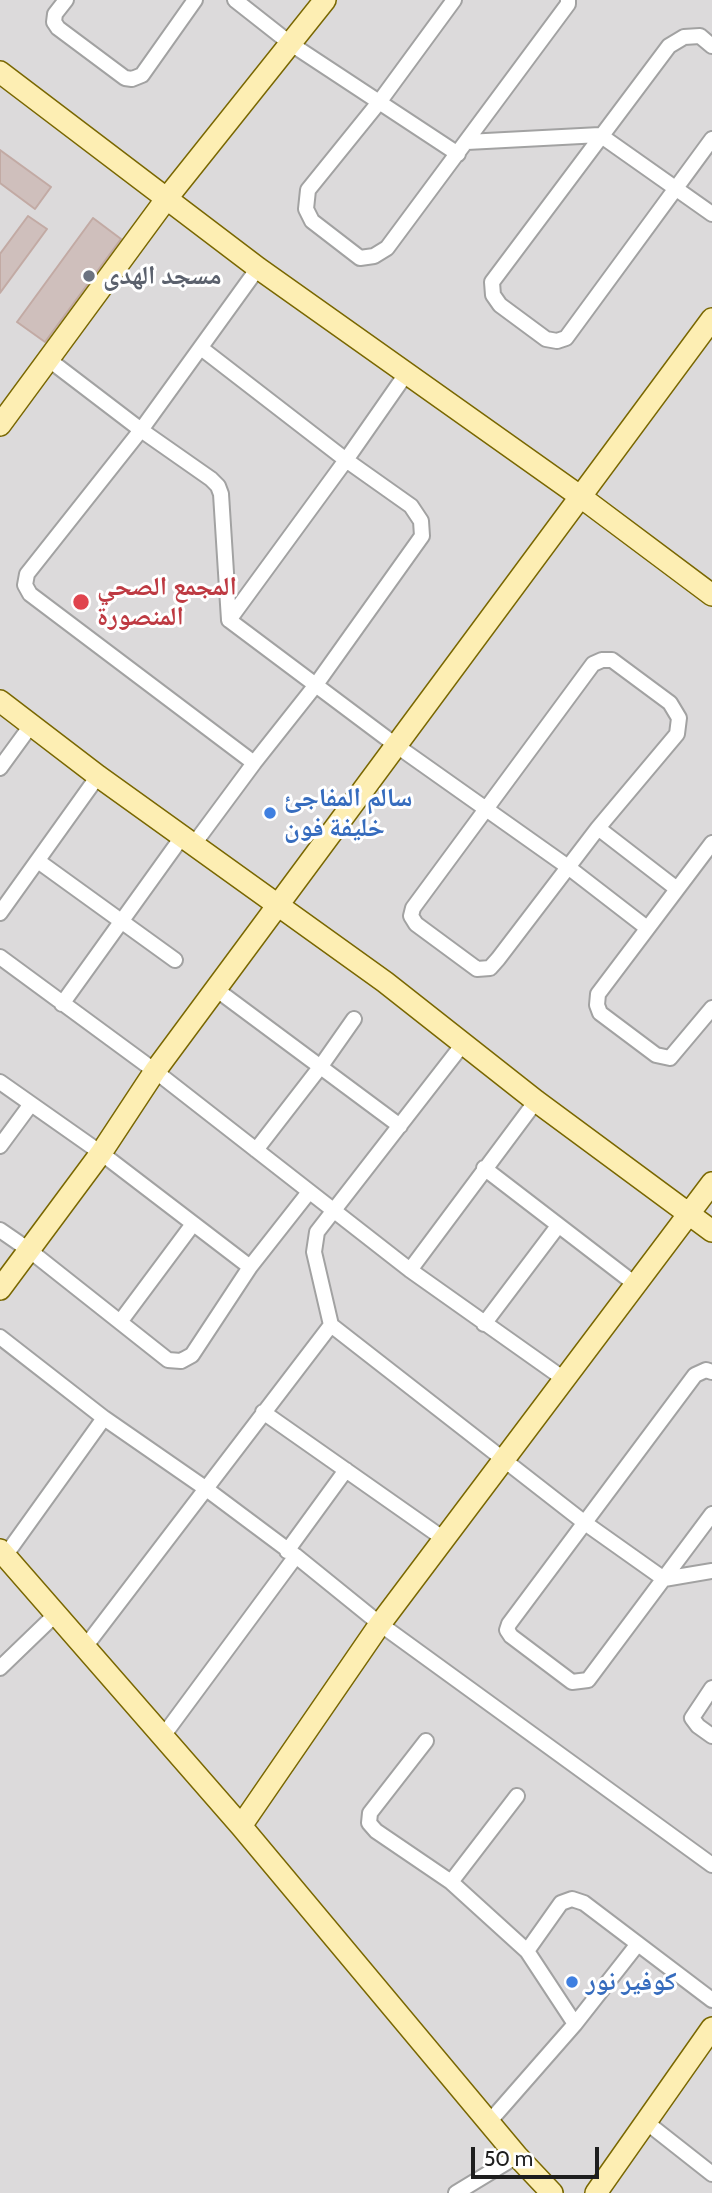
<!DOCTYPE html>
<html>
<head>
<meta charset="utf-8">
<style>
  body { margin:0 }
  #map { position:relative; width:712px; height:2193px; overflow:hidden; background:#efe8e3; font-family:Cabin,sans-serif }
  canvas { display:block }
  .scale { position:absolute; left:471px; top:2147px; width:128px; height:32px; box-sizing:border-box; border:4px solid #1e1e1e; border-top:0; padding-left:9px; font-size:21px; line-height:24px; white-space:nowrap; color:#1e1e1e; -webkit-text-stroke:5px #fff; paint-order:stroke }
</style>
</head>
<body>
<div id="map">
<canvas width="712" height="2193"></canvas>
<div class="scale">50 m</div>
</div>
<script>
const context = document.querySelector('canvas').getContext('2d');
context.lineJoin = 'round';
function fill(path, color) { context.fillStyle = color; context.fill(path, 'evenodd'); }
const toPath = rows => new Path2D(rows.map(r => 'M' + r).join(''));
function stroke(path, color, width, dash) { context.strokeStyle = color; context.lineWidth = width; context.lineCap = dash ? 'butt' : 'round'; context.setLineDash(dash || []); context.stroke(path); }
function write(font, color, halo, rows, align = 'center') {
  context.font = font + ' Cabin,"Noto Naskh Arabic",sans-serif'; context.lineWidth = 6; context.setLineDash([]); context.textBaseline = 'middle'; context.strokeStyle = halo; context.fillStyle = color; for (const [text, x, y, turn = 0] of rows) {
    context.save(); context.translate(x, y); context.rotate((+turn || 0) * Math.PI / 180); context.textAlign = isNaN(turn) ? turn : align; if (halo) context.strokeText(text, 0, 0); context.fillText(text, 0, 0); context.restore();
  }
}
fill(toPath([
  [0,0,712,0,712,2193,0,2193]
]), '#dcdadb');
const building = toPath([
  [0,150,51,187,35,209,0,183,0,150],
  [28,216,47,229,0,293,0,254,28,216],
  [93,218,121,239,45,342,17,322,93,218]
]);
fill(building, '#cfbfbc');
stroke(building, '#c2aaa4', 2);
const street = toPath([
  [66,0,55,14,54,22,58,28,125,78,132,79,142,75,195,0],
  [235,0,291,44,458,154],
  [454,0,380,101,308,190,306,209,312,221,360,258,374,256,387,248,568,4,568,0],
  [712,46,700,36,684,37,669,46,492,282,493,295,500,305,546,339,557,341,566,338,712,139],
  [467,142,600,135,712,214],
  [48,359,141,430,211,479,218,486,221,494,229,620,397,746,568,867,647,928],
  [229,620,346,460,406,374],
  [602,660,612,660,670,703,679,718,677,734,598,828,498,959,490,968,477,969,416,924,411,916,413,908,593,664,602,660],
  [254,763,30,594,25,585,27,574,141,430,258,268],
  [0,768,32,724],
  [598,828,677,889],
  [712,843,598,994,597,1005,600,1013,656,1055,670,1058,712,1008],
  [194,844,254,763,315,686,422,536,421,521,411,506,346,460,201,348],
  [38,861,175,960],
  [0,913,98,776],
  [0,957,155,1071,410,1270,564,1379],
  [217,990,400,1126],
  [62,1004,182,837],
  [463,1044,317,1232,314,1252,331,1325,585,1523,664,1579,712,1571],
  [0,1082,101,1153,250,1267],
  [0,1146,31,1104],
  [256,1150,321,1066,354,1019],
  [484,1168,635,1284],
  [0,1230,29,1250,168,1360,181,1361,192,1355,250,1267,309,1192],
  [410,1270,536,1101],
  [120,1322,193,1224],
  [484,1324,558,1226],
  [0,1337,104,1418,205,1488,296,1556,380,1624,712,1865],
  [712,1372,706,1370,695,1375,509,1624,507,1630,511,1636,572,1682,588,1680,712,1514],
  [263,1412,444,1539],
  [287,1551,346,1470],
  [5,1556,104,1418],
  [85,1647,331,1325],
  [0,1668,56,1614],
  [712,1688,692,1718,698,1726,712,1736],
  [163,1736,296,1556],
  [426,1741,370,1813,369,1823,376,1831,451,1882,527,1951,575,2024],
  [451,1882,517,1796],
  [527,1951,561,1903,572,1899,584,1903,712,2000],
  [490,2121,575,2024,637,1945],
  [646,2122,712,2174],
  [456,2193,517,2156]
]);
const secondary = toPath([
  [0,72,258,268,581,497,712,595],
  [0,425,167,198,325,0],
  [0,701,98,776,385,982,536,1101,712,1231],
  [0,1289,101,1153,155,1071,712,319],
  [0,1550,241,1826,517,2156,552,2193],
  [241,1826,380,1624,712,1183],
  [596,2193,712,2028]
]);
stroke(street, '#a2a2a2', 18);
stroke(secondary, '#796700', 24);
stroke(street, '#fff', 14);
stroke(secondary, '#fdeeb3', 21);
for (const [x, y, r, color] of [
  [89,276,7,"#6b7280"],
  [81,602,9,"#e0444e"],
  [270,813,7,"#3f7fe0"],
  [572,1982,7,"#3f7fe0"]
]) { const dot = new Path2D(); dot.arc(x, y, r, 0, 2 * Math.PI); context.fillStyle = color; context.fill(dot); stroke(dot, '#fff', 2.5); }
write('bold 26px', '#5b616d', '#fff', [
  ["مسجد الهدى",103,276]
], 'left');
write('bold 26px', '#be3a42', '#fff', [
  ["المجمع الصحي",97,587],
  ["المنصورة",97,617]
], 'left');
write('bold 26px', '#366cbe', '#fff', [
  ["سالم المفاجئ",284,798],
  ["خليفة فون",284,828],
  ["كوفير نور",586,1982]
], 'left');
</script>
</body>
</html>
